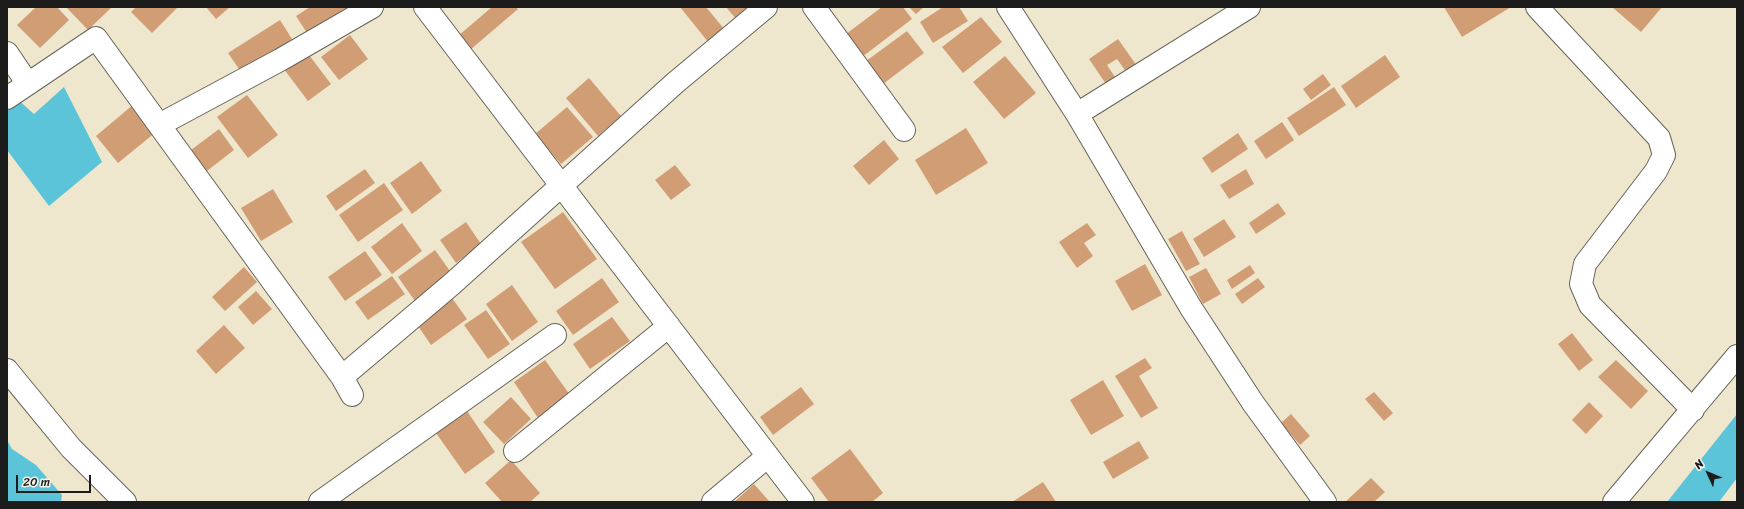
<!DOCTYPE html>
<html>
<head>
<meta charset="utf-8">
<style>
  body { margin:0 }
  #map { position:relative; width:1744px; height:509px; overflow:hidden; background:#efe7cd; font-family:Sriracha,sans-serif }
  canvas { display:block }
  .frame { position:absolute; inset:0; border:8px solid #1c1c1c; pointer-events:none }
  .north { position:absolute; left:1688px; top:453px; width:40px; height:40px; -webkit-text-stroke:3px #f7f3e8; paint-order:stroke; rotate:314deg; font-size:11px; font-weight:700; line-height:16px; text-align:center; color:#1c1c1c }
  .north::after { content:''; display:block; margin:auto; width:14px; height:18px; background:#1c1c1c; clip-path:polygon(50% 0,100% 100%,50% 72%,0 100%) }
  .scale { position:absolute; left:16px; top:475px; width:75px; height:18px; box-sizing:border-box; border:2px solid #1c1c1c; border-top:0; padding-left:5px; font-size:12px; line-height:14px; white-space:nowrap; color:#1c1c1c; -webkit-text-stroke:3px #f7f3e8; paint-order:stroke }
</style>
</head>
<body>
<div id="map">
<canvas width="1744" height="509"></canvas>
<div class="frame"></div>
<div class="north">N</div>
<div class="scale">20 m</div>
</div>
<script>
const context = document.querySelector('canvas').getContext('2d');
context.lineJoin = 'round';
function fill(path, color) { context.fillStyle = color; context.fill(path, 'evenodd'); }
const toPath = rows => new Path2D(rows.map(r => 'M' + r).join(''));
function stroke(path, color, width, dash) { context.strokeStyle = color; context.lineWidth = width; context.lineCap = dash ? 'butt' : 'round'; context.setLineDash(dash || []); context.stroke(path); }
fill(toPath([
  [64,87,102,162,49,206,7,150,7,105,16,98,34,114],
  [1737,414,1737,478,1719,502,1667,502],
  [7,440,12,449,36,465,62,495,61,502,7,502]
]), '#5cc4d9');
fill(toPath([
  [36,7,57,7,69,20,40,48,17,25],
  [66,7,112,7,88,30],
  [136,7,178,7,152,33,131,12],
  [206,7,230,7,216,19],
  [310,7,353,7,309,36,296,16],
  [492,7,516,7,518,9,470,50,458,36],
  [680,7,706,7,725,30,709,43],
  [726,7,750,7,736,19],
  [882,7,903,7,912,19,862,57,846,34],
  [909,7,924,7,916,14],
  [943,7,959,7,968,21,933,43,920,22],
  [1444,7,1511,7,1462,37],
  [1612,7,1662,7,1641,32],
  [981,17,1002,42,963,73,942,47],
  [280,20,292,39,241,72,228,53],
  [907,31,924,53,879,87,862,64],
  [350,35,368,59,339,80,321,57],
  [1118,39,1137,66,1127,73,1117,59,1107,65,1115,77,1106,84,1089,59],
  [306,51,331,84,308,101,283,68],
  [1385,55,1400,77,1356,108,1341,86],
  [1005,56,1036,93,1004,119,973,82],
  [1323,74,1331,85,1311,100,1303,89],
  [589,78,621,116,598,136,566,98],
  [1334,87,1346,105,1299,136,1287,118],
  [247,95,278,135,248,158,217,117],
  [134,104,156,132,118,163,96,136],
  [567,107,593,137,561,164,535,134],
  [1282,122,1294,140,1266,159,1254,141],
  [966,128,988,163,936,195,915,160],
  [219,129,234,150,203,174,187,153],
  [1238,133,1248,149,1212,173,1202,158],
  [884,140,899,159,869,185,853,166],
  [421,161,442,191,412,214,390,183],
  [675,165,691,185,671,200,655,180],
  [365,169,375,183,336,211,326,196],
  [1246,169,1254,184,1229,199,1220,185],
  [384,183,403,210,358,242,339,215],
  [273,189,293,222,261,241,241,208],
  [1278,203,1286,214,1256,234,1249,223],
  [563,212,597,259,555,289,521,242],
  [1224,219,1236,237,1204,257,1193,239],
  [466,222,481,244,456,263,440,240],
  [402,223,422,251,392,274,371,247],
  [1087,223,1096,235,1084,243,1093,256,1077,268,1059,242],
  [1182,231,1200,264,1186,271,1168,239],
  [435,250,455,278,417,304,398,277],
  [365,251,382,275,345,301,328,277],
  [1145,264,1162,295,1132,311,1115,281],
  [1250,265,1255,273,1232,289,1227,280],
  [244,267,257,282,225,311,212,297],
  [1206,268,1221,294,1203,304,1189,277],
  [392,276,405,294,368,320,355,302],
  [602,278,619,302,573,335,556,311],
  [1258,278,1265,287,1242,304,1235,294],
  [512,285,538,322,512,341,486,304],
  [256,291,272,309,253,325,238,307],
  [452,298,467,319,431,345,416,323],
  [486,310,510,344,488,359,464,325],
  [612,317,630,341,590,369,573,344],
  [224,325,245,348,216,374,196,351],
  [1572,333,1593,360,1579,371,1558,344],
  [1145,358,1152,368,1139,376,1158,408,1141,418,1115,376],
  [545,360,570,395,538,418,514,382],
  [1616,360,1648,391,1631,409,1598,377],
  [1103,380,1124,416,1091,435,1070,400],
  [801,387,814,404,773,435,760,417],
  [1374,392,1393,413,1384,421,1365,399],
  [511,397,531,419,504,444,483,422],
  [1589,402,1603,416,1586,434,1572,420],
  [467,411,495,452,465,474,436,433],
  [1291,414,1310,436,1300,445,1281,423],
  [1139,441,1149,458,1113,479,1103,462],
  [850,449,883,493,872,502,829,502,811,478],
  [511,460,540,493,530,502,502,502,485,483],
  [1371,478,1385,492,1374,502,1345,502],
  [1043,482,1056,502,1012,502],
  [754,484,769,501,734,502]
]), '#d19d75');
const street = toPath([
  [425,7,803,502],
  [814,7,904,130],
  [1008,7,1077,114,1191,308,1253,403,1325,502],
  [1537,7,1659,138,1664,155,1656,171,1585,264,1581,284,1590,305,1693,410],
  [7,53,28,84],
  [7,98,96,38,342,377,352,395],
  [1077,114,1249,7],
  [159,125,280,60,372,7],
  [7,370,71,448,125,502],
  [342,377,452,284,675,83,766,7],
  [515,451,669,326],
  [320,502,555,335],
  [713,502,768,456],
  [1614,502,1737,356]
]);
stroke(street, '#66635a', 24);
stroke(street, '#fff', 22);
</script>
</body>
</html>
